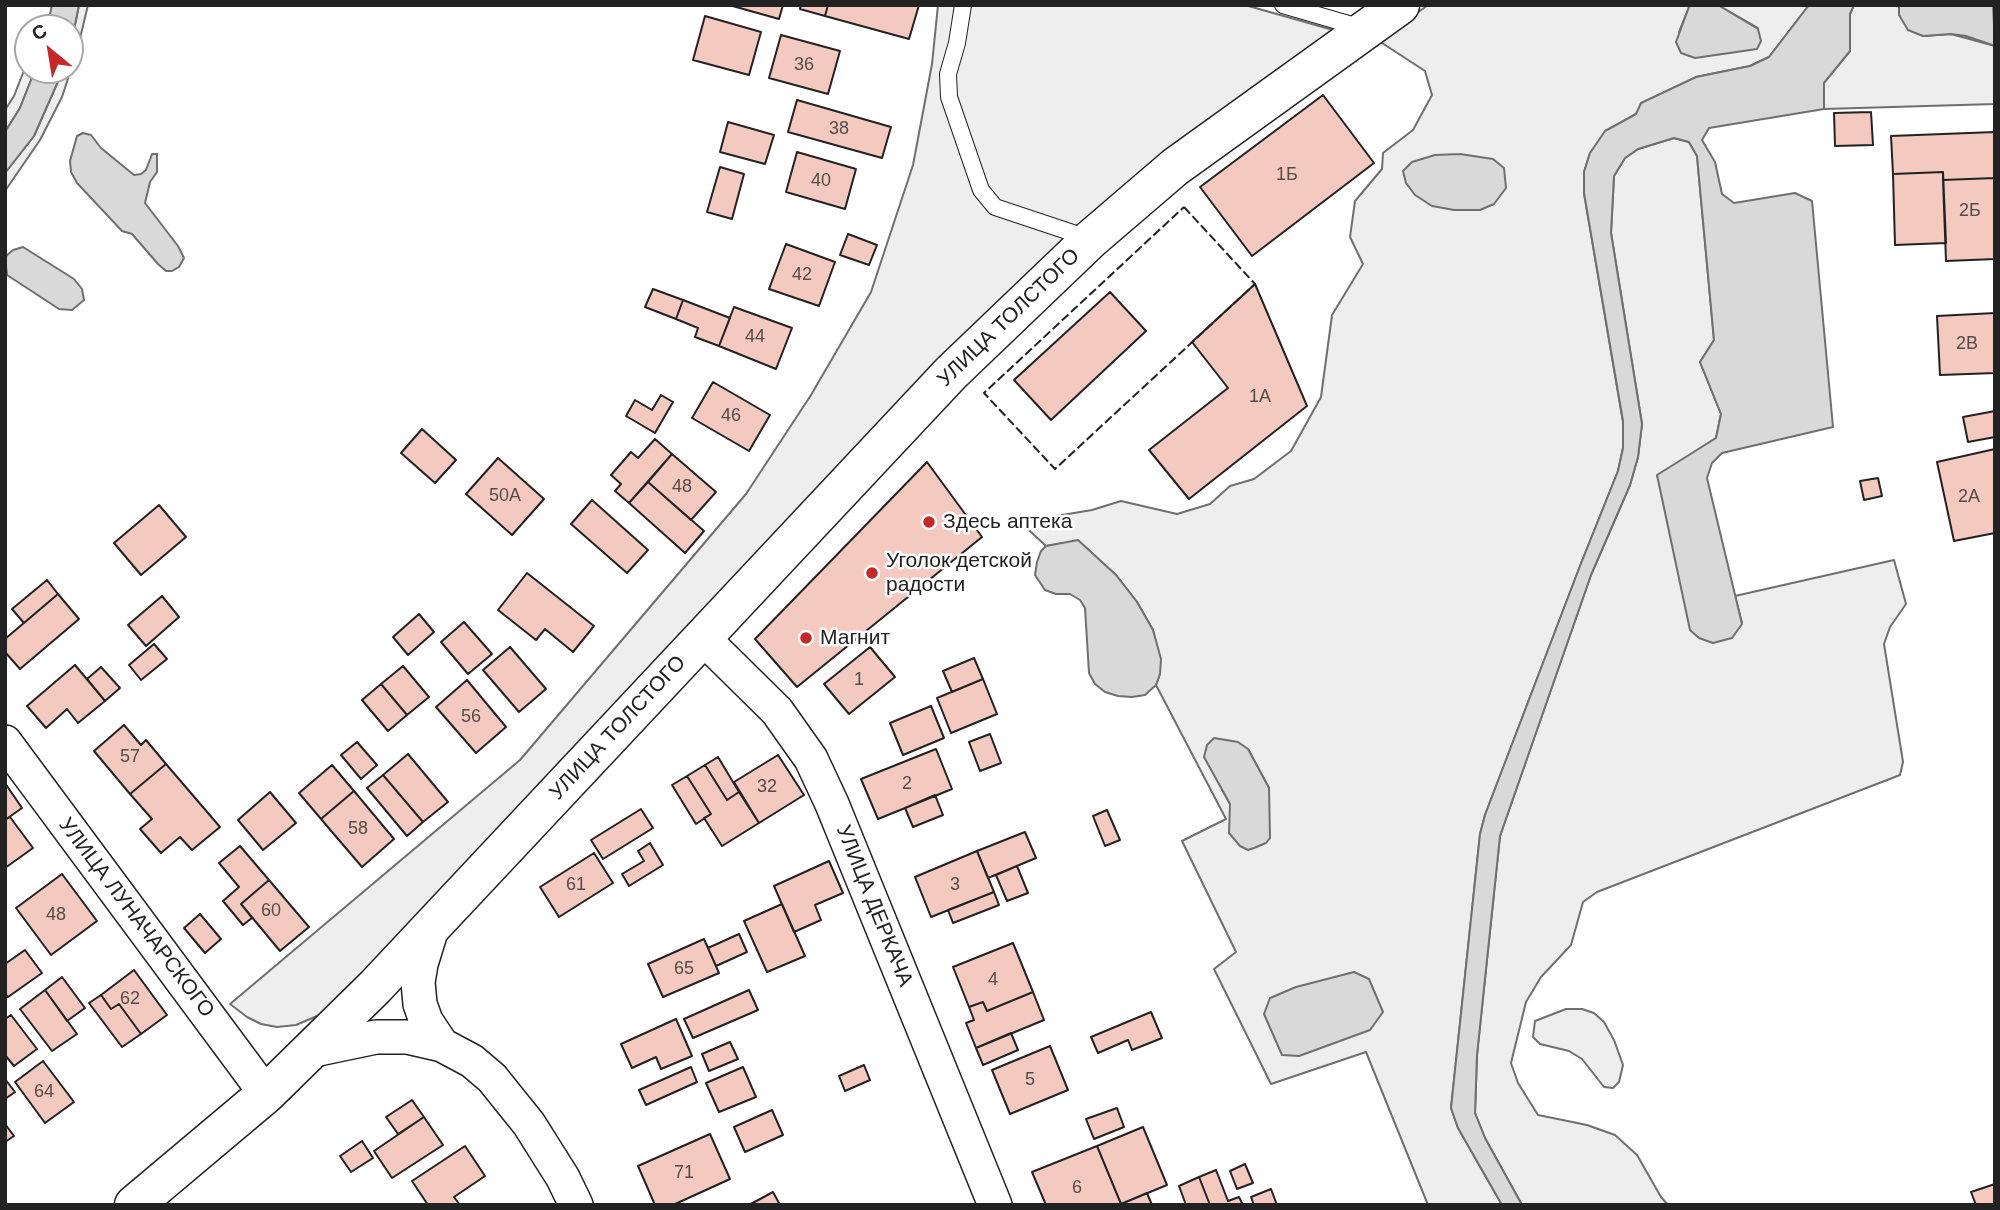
<!DOCTYPE html>
<html>
<head>
<meta charset="utf-8">
<style>
  body { margin:0 }
  #map { position:relative; width:2000px; height:1210px; overflow:hidden; background:#fff; font-family:Arial,sans-serif }
  canvas { display:block }
  .frame { position:absolute; inset:0; border:7px solid #222; pointer-events:none }
  .north { position:absolute; left:14px; top:14px; width:70px; height:70px; box-sizing:border-box; background:#fff; border:2px solid #a7a7a7; border-radius:50%; rotate:330deg; font-size:19px; font-weight:700; line-height:28px; text-align:center; color:#222 }
  .north::after { content:''; display:block; margin:auto; width:24px; height:32px; background:#c62828; clip-path:polygon(50% 0,100% 100%,50% 72%,0 100%) }
</style>
</head>
<body>
<div id="map">
<canvas width="2000" height="1210"></canvas>
<div class="frame"></div>
<div class="north">С</div>
</div>
<script>
const context = document.querySelector('canvas').getContext('2d');
context.lineJoin = 'round';
function fill(path, color) { context.fillStyle = color; context.fill(path, 'evenodd'); }
const toPath = rows => new Path2D(rows.map(r => 'M' + r).join(''));
function stroke(path, color, width, dash) { context.strokeStyle = color; context.lineWidth = width; context.lineCap = dash ? 'butt' : 'round'; context.setLineDash(dash || []); context.stroke(path); }
function write(font, color, halo, rows, align = 'center') {
  context.font = font + ' Arial,sans-serif'; context.lineWidth = 5; context.setLineDash([]); context.textBaseline = 'middle'; context.strokeStyle = halo; context.fillStyle = color; for (const [text, x, y, turn = 0] of rows) {
    context.save(); context.translate(x, y); context.rotate((+turn || 0) * Math.PI / 180); context.textAlign = isNaN(turn) ? turn : align; if (halo) context.strokeText(text, 0, 0); context.fillText(text, 0, 0); context.restore();
  }
}
const green = toPath([
  [79,5,88,5,77,51,62,97,40,140,5,191,5,173,34,136,63,70,70,70,70,49,79,5],
  [938,5,1245,5,1340,32,1245,95,324,1013,296,1025,277,1027,261,1024,247,1017,230,1004,520,760,746,494,811,395,871,292,913,165,932,64,938,5],
  [1428,5,1692,5,1689,7,1679,32,1758,28,1718,5,1809,5,1769,57,1750,66,1696,77,1624,121,1590,153,1584,172,1584,193,1623,422,1623,448,1618,471,1580,566,1485,815,1480,834,1451,1108,1458,1128,1502,1205,1428,1205,1366,1052,1271,1084,1214,969,1236,952,1182,841,1226,819,1156,685,1160,674,1153,630,1137,602,1116,575,1078,541,1046,546,1020,522,1092,510,1121,501,1177,514,1210,504,1230,486,1254,479,1291,451,1321,397,1332,315,1363,264,1350,237,1355,201,1382,169,1383,153,1413,130,1432,95,1425,71,1379,41,1428,5],
  [1248,749,1269,788,1268,795,1230,821,1230,804,1205,757,1248,749],
  [1854,5,1899,5,1899,15,1924,36,1951,34,1995,46,1995,104,1824,109,1823,83,1850,51,1850,14,1854,5],
  [28,60,28,70,35,70,20,108,5,132,5,110,14,96,28,60],
  [1674,138,1689,142,1697,156,1714,340,1700,362,1721,414,1716,438,1657,476,1742,623,1735,596,1894,560,1906,604,1890,627,1884,644,1903,762,1900,775,1597,892,1583,902,1571,945,1541,977,1526,1002,1511,1063,1518,1083,1538,1115,1587,1125,1615,1135,1637,1155,1661,1197,1668,1205,1522,1205,1485,1138,1475,1113,1477,1055,1500,836,1591,575,1630,485,1638,457,1642,424,1611,233,1614,176,1625,158,1638,149,1674,138],
  [1566,1009,1582,1009,1594,1013,1604,1022,1614,1040,1623,1065,1619,1082,1613,1088,1604,1087,1582,1059,1569,1051,1540,1044,1533,1037,1535,1021,1566,1009]
]);
fill(green, '#eee');
stroke(green, '#6f6f6f', 2);
const water = toPath([
  [52,5,79,5,70,49,70,28,47,28,52,5],
  [1692,5,1718,5,1758,29,1761,41,1757,49,1695,58,1681,53,1676,42,1689,7,1692,5],
  [1809,5,1854,5,1850,14,1850,51,1824,83,1824,109,1709,128,1702,140,1715,162,1722,194,1734,203,1795,193,1812,201,1833,427,1722,453,1712,463,1707,478,1742,624,1732,638,1713,643,1699,638,1690,630,1657,475,1716,438,1721,414,1700,362,1714,340,1697,156,1689,142,1674,138,1638,149,1625,158,1614,176,1611,233,1642,424,1638,457,1630,485,1591,575,1500,836,1477,1055,1475,1113,1485,1138,1522,1205,1502,1205,1458,1128,1451,1108,1480,834,1485,815,1580,566,1618,471,1623,448,1623,421,1584,193,1584,172,1590,153,1605,131,1636,114,1641,103,1696,77,1750,66,1769,57,1809,5],
  [1899,5,1993,5,1995,46,1966,36,1951,34,1923,36,1908,30,1899,15,1899,5],
  [35,70,63,70,34,136,5,173,5,132,20,108,35,70],
  [83,133,91,135,101,148,134,175,141,174,146,170,152,154,157,154,157,172,150,182,145,203,178,246,184,258,179,267,172,271,166,271,158,264,132,234,122,231,77,183,71,172,70,161,77,136,83,133],
  [1460,154,1493,159,1504,168,1506,188,1494,204,1480,210,1454,210,1432,206,1415,195,1406,183,1403,171,1412,162,1435,155,1460,154],
  [23,247,74,279,82,289,84,300,72,310,59,309,7,275,5,257,13,250,23,247],
  [1078,540,1116,575,1137,602,1153,630,1161,659,1160,674,1156,685,1145,695,1132,697,1118,696,1105,692,1095,684,1089,673,1085,608,1080,600,1070,594,1056,594,1045,590,1035,575,1037,562,1041,551,1046,546,1078,540],
  [1214,738,1238,742,1248,749,1269,788,1270,838,1266,843,1254,848,1248,850,1240,846,1229,833,1230,804,1204,757,1207,745,1214,738],
  [1354,972,1369,979,1383,1012,1370,1030,1299,1056,1282,1055,1264,1014,1270,998,1296,987,1354,972]
]);
fill(water, '#d9d9d9');
stroke(water, '#6f6f6f', 2);
const building = toPath([
  [729,5,783,5,779,19,729,5],
  [801,5,828,5,825,16,800,9,801,5],
  [828,5,919,5,909,39,825,16,828,5],
  [705,16,761,32,749,75,693,60,705,16],
  [781,35,840,51,828,94,769,78,781,35],
  [1323,95,1374,163,1252,256,1200,187,1323,95],
  [797,100,891,127,882,158,788,132,797,100],
  [1871,112,1873,145,1835,146,1834,113,1871,112],
  [728,122,774,135,765,164,720,152,728,122],
  [1995,132,1995,178,1943,180,1943,172,1893,174,1891,136,1995,132],
  [797,152,856,169,845,209,786,192,797,152],
  [720,167,744,174,732,219,707,212,720,167],
  [1943,172,1946,243,1895,245,1893,174,1943,172],
  [1995,178,1995,259,1946,261,1943,180,1995,178],
  [848,234,877,245,869,265,840,255,848,234],
  [786,244,835,262,819,306,769,289,786,244],
  [1255,284,1307,406,1189,499,1149,450,1228,388,1192,342,1255,284],
  [653,289,683,300,676,319,645,307,653,289],
  [1110,292,1146,331,1051,420,1014,380,1110,292],
  [683,300,730,318,719,346,695,337,698,328,676,319,683,300],
  [734,307,792,328,776,369,719,346,734,307],
  [1995,313,1995,373,1940,375,1937,316,1995,313],
  [713,382,770,415,749,451,692,418,713,382],
  [661,395,673,402,655,433,626,416,635,400,652,410,661,395],
  [1995,411,1995,437,1968,442,1963,417,1995,411],
  [422,429,456,460,435,483,401,453,422,429],
  [655,439,672,454,629,503,615,491,621,484,611,475,631,452,638,458,655,439],
  [1995,449,1995,533,1954,541,1937,462,1995,449],
  [672,454,716,492,691,520,648,482,672,454],
  [498,458,544,499,512,535,466,494,498,458],
  [927,462,982,537,797,687,755,639,927,462],
  [1878,478,1882,496,1864,500,1860,481,1878,478],
  [648,482,704,531,685,553,629,503,648,482],
  [592,500,648,550,627,573,571,524,592,500],
  [159,505,186,537,141,575,114,543,159,505],
  [527,573,594,626,573,652,545,629,536,640,498,610,527,573],
  [47,580,58,594,24,623,12,609,47,580],
  [58,594,79,619,20,669,5,652,5,639,58,594],
  [162,596,179,617,146,646,128,625,162,596],
  [419,614,434,632,408,655,393,637,419,614],
  [464,622,492,654,468,674,441,642,464,622],
  [154,644,167,659,141,680,129,665,154,644],
  [510,647,546,689,519,712,483,670,510,647],
  [870,647,895,677,849,714,824,684,870,647],
  [974,658,983,679,952,692,943,671,974,658],
  [75,665,105,701,78,723,67,709,46,728,27,706,75,665],
  [403,666,429,697,407,715,381,684,403,666],
  [101,667,120,688,105,701,87,679,101,667],
  [983,679,997,714,951,733,937,698,983,679],
  [467,680,506,727,476,753,436,707,467,680],
  [381,684,407,715,388,731,362,700,381,684],
  [931,706,944,738,903,755,890,723,931,706],
  [124,725,141,745,146,740,166,764,130,794,94,751,124,725],
  [990,734,1001,763,980,771,969,742,990,734],
  [357,742,377,765,361,779,341,755,357,742],
  [936,749,952,789,878,819,861,779,936,749],
  [408,754,448,802,423,822,383,775,408,754],
  [778,755,804,795,759,823,734,782,778,755],
  [718,757,739,792,727,800,705,765,718,757],
  [166,764,220,827,192,850,180,837,161,853,140,829,152,819,130,794,166,764],
  [332,765,354,791,321,819,299,793,332,765],
  [705,765,727,800,739,792,759,823,722,846,704,818,711,814,687,776,705,765],
  [383,775,423,822,407,836,367,788,383,775],
  [687,776,711,814,696,824,672,785,687,776],
  [7,786,22,808,5,820,5,788,7,786],
  [354,791,394,839,362,867,321,819,354,791],
  [270,792,296,823,263,850,238,820,270,792],
  [935,795,943,815,913,827,905,808,935,795],
  [641,809,653,828,603,859,591,840,641,809],
  [1107,810,1120,840,1105,846,1093,816,1107,810],
  [10,817,33,848,5,868,5,820,10,817],
  [1025,832,1036,858,988,878,977,851,1025,832],
  [650,843,663,865,629,886,622,874,644,861,638,851,650,843],
  [240,846,269,880,241,904,252,918,243,925,223,901,239,887,219,863,240,846],
  [977,851,994,892,931,917,915,877,977,851],
  [594,853,613,883,559,917,540,887,594,853],
  [829,861,843,893,815,905,821,920,794,932,774,886,829,861],
  [1017,866,1028,893,1007,901,996,875,1017,866],
  [62,874,97,921,51,955,16,908,62,874],
  [269,880,309,927,280,951,241,904,269,880],
  [994,892,999,905,953,923,948,910,994,892],
  [782,904,805,956,767,972,744,921,782,904],
  [200,914,221,939,205,953,184,928,200,914],
  [739,934,747,952,716,966,708,948,739,934],
  [704,939,719,973,663,997,648,964,704,939],
  [1013,943,1033,992,987,1011,983,1002,969,1007,953,967,1013,943],
  [25,950,42,973,8,997,5,994,5,964,25,950],
  [134,970,167,1015,141,1034,119,1004,111,1009,101,995,134,970],
  [62,977,85,1008,67,1021,45,990,62,977],
  [45,990,77,1034,52,1051,20,1009,45,990],
  [749,990,758,1010,693,1038,684,1019,749,990],
  [1033,992,1044,1020,976,1048,966,1023,974,1020,969,1007,983,1002,987,1011,1033,992],
  [101,995,111,1009,119,1004,141,1034,122,1047,89,1003,101,995],
  [1151,1012,1162,1038,1132,1050,1128,1040,1098,1053,1091,1037,1151,1012],
  [11,1015,37,1049,14,1066,5,1055,5,1019,11,1015],
  [676,1019,692,1056,661,1069,656,1057,632,1068,621,1044,676,1019],
  [1011,1033,1018,1050,983,1065,976,1048,1011,1033],
  [730,1042,738,1059,709,1071,702,1054,730,1042],
  [1050,1046,1068,1090,1010,1114,992,1070,1050,1046],
  [43,1061,74,1102,45,1123,15,1082,43,1061],
  [864,1065,870,1080,845,1091,839,1076,864,1065],
  [691,1067,697,1082,646,1105,639,1090,691,1067],
  [743,1067,756,1097,719,1112,706,1083,743,1067],
  [5,1079,15,1092,5,1099,5,1079],
  [412,1100,424,1117,398,1134,386,1117,412,1100],
  [1117,1108,1124,1127,1094,1139,1086,1119,1117,1108],
  [772,1110,783,1135,745,1152,734,1127,772,1110],
  [424,1117,443,1145,392,1178,374,1151,424,1117],
  [5,1124,14,1136,5,1142,5,1124],
  [1143,1127,1167,1185,1121,1204,1097,1146,1143,1127],
  [710,1134,730,1179,673,1205,655,1205,638,1166,710,1134],
  [362,1141,373,1158,351,1172,340,1156,362,1141],
  [465,1146,485,1176,454,1197,460,1205,428,1205,412,1181,465,1146],
  [1097,1146,1121,1204,1046,1205,1032,1172,1097,1146],
  [1245,1164,1253,1183,1237,1189,1230,1171,1245,1164],
  [1216,1170,1228,1201,1239,1197,1243,1205,1210,1205,1199,1177,1216,1170],
  [1199,1177,1210,1205,1186,1205,1179,1186,1199,1177],
  [1995,1184,1995,1205,1976,1205,1971,1192,1995,1184],
  [1271,1189,1277,1205,1254,1205,1251,1197,1271,1189],
  [773,1192,780,1205,749,1205,773,1192],
  [1147,1193,1152,1205,1120,1205,1121,1204,1147,1193]
]);
fill(building, '#f3c9c0');
stroke(building, '#222', 2);
const service = toPath([
  [963,5,957,43,948,74,949,97,981,190,995,207,1088,238],
  [1283,5,1362,28]
]);
const minor = toPath([
  [703,638,777,711,811,759,832,804,995,1205],
  [5,742,266,1094],
  [433,925,421,964,418,982,420,1004,426,1021,442,1045],
  [309,1051,376,1037,407,1037,442,1045,472,1061,492,1078,529,1124,563,1178,576,1205]
]);
const secondary = toPath([
  [134,1205,266,1094,375,987,951,373,1091,239,1175,167,1400,5]
]);
stroke(service, '#222', 18);
stroke(minor, '#222', 36);
stroke(secondary, '#222', 41);
stroke(service, '#fff', 16);
stroke(minor, '#fff', 33);
stroke(secondary, '#fff', 38);
stroke(toPath([
  [1184,207,1255,284,1055,469,984,393,1184,207]
]), '#222', 2, [9, 3.5]);
for (const [x, y, r, color] of [
  [929,522,7,"#c62828"],
  [872,573,7,"#c62828"],
  [806,638,7,"#c62828"]
]) { const dot = new Path2D(); dot.arc(x, y, r, 0, 2 * Math.PI); context.fillStyle = color; context.fill(dot); stroke(dot, '#fff', 2.5); }
write('18px', '#564c4a', null, [
  ["36",804,65],
  ["38",839,129],
  ["1Б",1287,175],
  ["40",821,181],
  ["2Б",1970,211],
  ["42",802,275],
  ["44",755,337],
  ["2В",1967,344],
  ["1А",1260,397],
  ["46",731,416],
  ["48",682,487],
  ["50А",505,496],
  ["2А",1969,497],
  ["1",859,680],
  ["56",471,717],
  ["57",130,757],
  ["2",907,784],
  ["32",767,787],
  ["58",358,829],
  ["61",576,885],
  ["3",955,885],
  ["60",271,911],
  ["48",56,915],
  ["65",684,969],
  ["4",993,980],
  ["62",130,999],
  ["5",1030,1080],
  ["64",44,1092],
  ["71",684,1173],
  ["6",1077,1188]
]);
write('21px', '#222', '#fff', [
  ["УЛИЦА ТОЛСТОГО",1009,318,-44],
  ["УЛИЦА ТОЛСТОГО",618,728,-47],
  ["УЛИЦА ДЕРКАЧА",874,906,68],
  ["УЛИЦА ЛУНАЧАРСКОГО",136,918,53]
]);
write('21px', '#222', '#fff', [
  ["Здесь аптека",943,522],
  ["Уголок детской",886,561],
  ["радости",886,585],
  ["Магнит",820,638]
], 'left');
</script>
</body>
</html>
